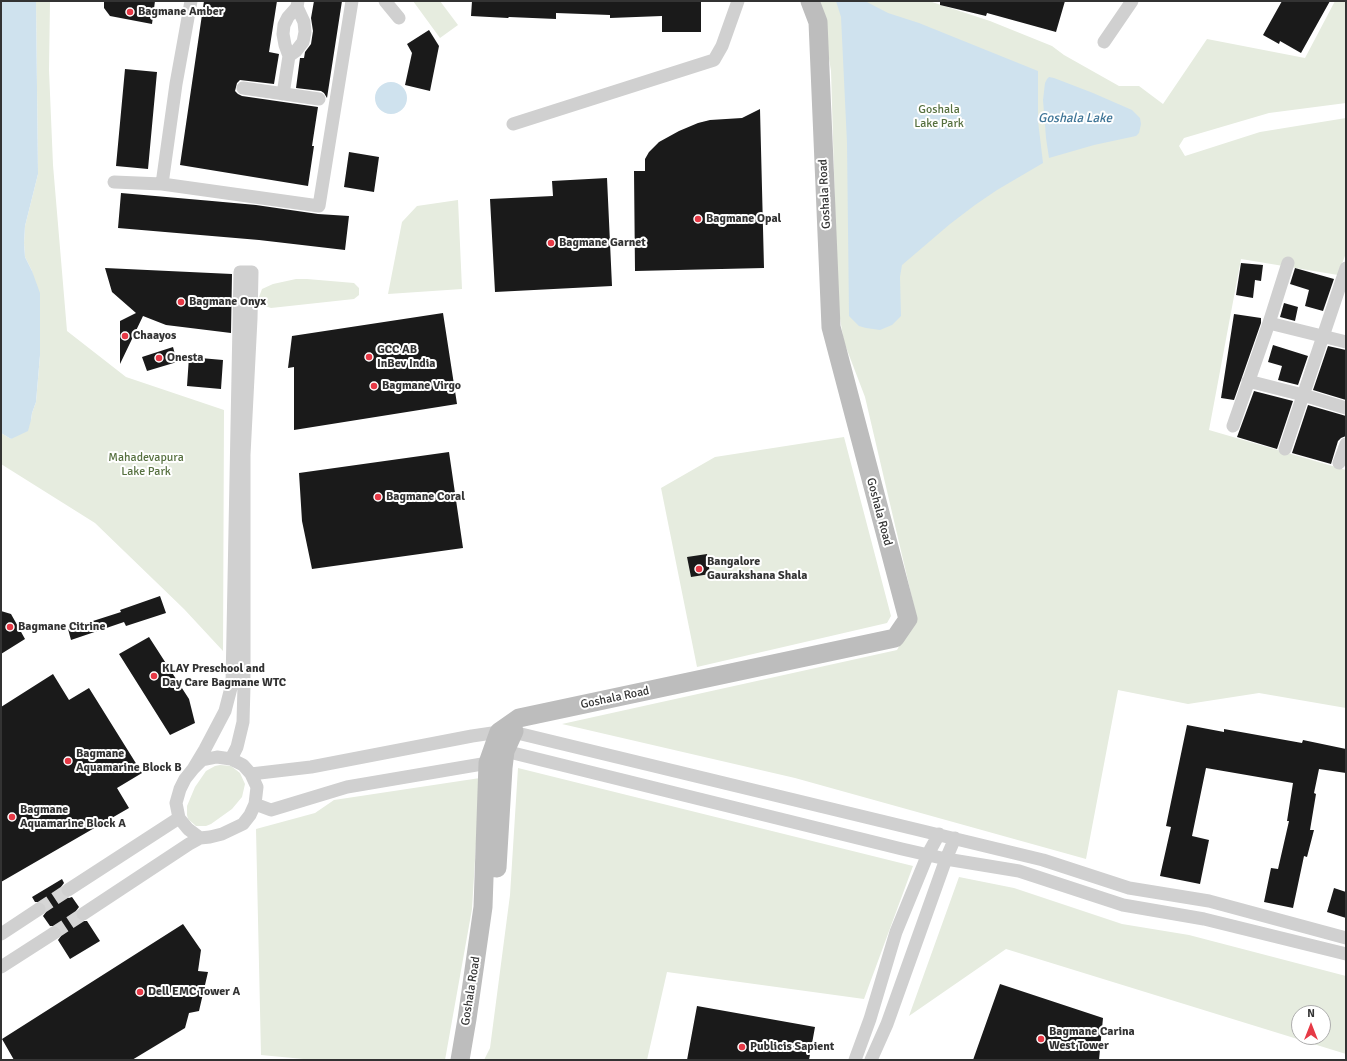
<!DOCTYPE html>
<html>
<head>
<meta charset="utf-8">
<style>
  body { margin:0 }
  #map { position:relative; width:1347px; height:1061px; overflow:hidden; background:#fff; font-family:Signika,sans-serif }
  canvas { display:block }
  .frame { position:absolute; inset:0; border:2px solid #333; pointer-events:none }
  .north { position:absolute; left:1291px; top:1005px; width:40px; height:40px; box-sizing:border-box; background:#fff; border:1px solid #adadad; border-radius:50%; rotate:0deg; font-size:11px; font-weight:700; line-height:16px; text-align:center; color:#333 }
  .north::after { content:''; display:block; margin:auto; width:14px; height:18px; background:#e63946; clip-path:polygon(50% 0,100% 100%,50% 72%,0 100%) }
</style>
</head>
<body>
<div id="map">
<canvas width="1347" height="1061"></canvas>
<div class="frame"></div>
<div class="north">N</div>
</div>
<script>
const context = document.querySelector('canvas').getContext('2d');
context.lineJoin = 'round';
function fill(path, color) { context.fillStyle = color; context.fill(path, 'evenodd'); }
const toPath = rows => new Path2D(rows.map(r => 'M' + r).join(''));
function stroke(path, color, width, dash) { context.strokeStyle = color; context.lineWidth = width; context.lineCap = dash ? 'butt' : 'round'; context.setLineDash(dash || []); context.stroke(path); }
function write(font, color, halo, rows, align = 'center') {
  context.font = font + ' Signika,sans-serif'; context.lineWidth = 4; context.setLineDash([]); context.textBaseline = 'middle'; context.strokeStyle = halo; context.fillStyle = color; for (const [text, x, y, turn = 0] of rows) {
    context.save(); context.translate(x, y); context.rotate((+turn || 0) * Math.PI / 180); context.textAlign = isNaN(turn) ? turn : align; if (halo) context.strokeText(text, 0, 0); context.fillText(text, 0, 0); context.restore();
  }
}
fill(toPath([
  [36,1,50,1,49,70,53,165,67,331,126,377,224,410,223,651,184,609,95,523,1,464,1,433,11,439,31,420,32,413,36,402,40,355,32,271,25,257,24,243,25,226,38,174],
  [413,1,440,1,458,25,440,38],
  [820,1,929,1,990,21,1052,46,1064,55,1119,86,1139,86,1163,104,1207,39,1305,58,1335,1,1346,1,1346,103,1269,113,1184,138,1179,146,1185,156,1260,132,1346,118,1346,253,1338,275,1241,259,1209,430,1346,470,1346,708,1259,693,1188,704,1118,690,1086,859,795,778,562,724,897,650,916,615,865,397,844,342,838,307,831,71],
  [458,200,462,289,388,294,402,222,417,206],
  [296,279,307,279,354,283,359,288,359,295,354,299,271,308,265,306,262,304,259,297,262,289,273,284],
  [844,437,891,616,887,623,697,667,661,488,715,457],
  [220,765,231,766,240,773,245,784,242,797,232,809,211,824,206,826,196,826,188,819,187,815,187,806,195,787,206,771,215,766],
  [518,768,913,866,864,999,667,972,647,1060,484,1060,490,1048,510,895],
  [480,778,472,909,445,1060,314,1060,261,1055,256,829,315,813,334,800],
  [959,877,1014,888,1122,924,1189,935,1346,976,1346,1054,1006,949,909,1016],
  [1299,1013,1323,1013,1323,1037,1299,1037]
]), '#e6ecdf');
fill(toPath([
  [1,1,36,1,38,174,25,226,24,243,25,257,32,271,40,293,40,355,36,402,32,413,31,420,28,431,11,439,1,433],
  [836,1,865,1,888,13,919,23,1038,71,1038,121,1043,163,997,190,975,205,950,224,902,265,900,277,901,316,892,325,880,330,866,328,859,326,849,316,847,143,841,17],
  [1049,77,1054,78,1093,93,1132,110,1140,118,1141,124,1139,133,1136,136,1094,145,1049,158,1046,138,1043,100,1045,83,1047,79],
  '375 98a16 16 0 1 1 32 0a16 16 0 1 1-32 0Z'
]), '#cfe2ee');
fill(toPath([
  [104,1,155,1,152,24,110,16,104,8],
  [204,1,277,1,269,52,279,54,274,84,240,80,237,83,235,91,238,94,242,96,318,107,312,146,314,146,308,186,180,165],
  [314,1,342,1,327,98,324,93,321,91,296,88,300,58,304,58,305,52,311,44,313,31,311,18],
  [472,1,701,1,701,32,662,32,662,16,610,18,610,15,556,13,556,19,509,17,508,18,471,16],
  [940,1,1065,1,1056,32,987,13,986,16,940,5],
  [1282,1,1330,1,1301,53,1280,41,1279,44,1263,35],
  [429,30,439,46,430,91,405,85,412,53,407,44],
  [125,69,157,72,148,169,116,166],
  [760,109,764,268,635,271,634,171,645,171,645,159,649,152,659,142,679,131,698,123,710,120,742,118],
  [349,152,379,157,374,192,344,187],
  [607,178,612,286,495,292,490,199,553,196,552,181],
  [121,193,212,201,256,205,318,214,349,216,345,250,259,240,118,228],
  [1241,263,1263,265,1261,281,1255,280,1253,298,1236,295],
  [105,268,232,274,231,333,166,325,143,316,120,364,120,321,136,313,112,292],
  [1295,268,1334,279,1323,311,1305,306,1309,290,1290,284],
  [1284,303,1298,307,1295,321,1280,317],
  [443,313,457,404,294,430,294,367,288,368,292,336],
  [1234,314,1261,318,1261,323,1234,400,1221,398],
  [1273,345,1308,356,1298,385,1278,380,1282,366,1268,362],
  [1328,346,1346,350,1346,400,1313,390],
  [173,347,177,362,147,371,142,357],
  [189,357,223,360,221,389,187,386],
  [1254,391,1293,401,1277,449,1237,437],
  [1308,405,1346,416,1346,436,1341,438,1338,441,1331,464,1292,453],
  [449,452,463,548,312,569,302,521,299,473],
  [707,554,710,574,691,577,687,557],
  [160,596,166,613,126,626,124,622,71,640,68,629,121,612,120,610],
  [1,611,11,614,25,639,1,654],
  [149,637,189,699,195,723,170,735,119,654],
  [53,674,69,700,89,688,142,773,117,788,129,808,1,882,1,707],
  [1187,725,1224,732,1224,729,1302,743,1303,740,1346,749,1346,773,1319,769,1314,793,1316,794,1310,830,1314,830,1307,857,1304,856,1293,908,1264,902,1271,868,1278,869,1289,821,1287,821,1293,783,1206,768,1192,836,1209,840,1200,884,1160,876,1171,827,1166,826],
  [62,879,64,883,61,887,61,894,65,897,69,898,72,897,79,907,76,911,76,918,80,921,87,921,100,941,70,959,58,940,61,936,61,929,57,926,50,926,43,916,46,912,46,905,42,902,35,902,32,897],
  [1334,888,1346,892,1346,918,1327,912],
  [183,924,201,950,198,971,208,972,199,1011,189,1013,185,1028,132,1060,14,1060,2,1039],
  [1000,984,1103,1018,1099,1060,973,1060],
  [697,1006,815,1027,809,1060,687,1060]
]), '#1a1a1a');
stroke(toPath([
  [39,909,68,890],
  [54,933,83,914]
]), '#d6d6d6', 13, [13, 6]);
stroke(toPath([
  [191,1,176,84,162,184,319,206,352,1],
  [385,1,399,18],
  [1104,42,1132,1],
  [289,56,296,51,303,42,305,32,304,22,297,7,298,1],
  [243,88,319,99],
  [283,94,289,56,285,45,283,34,284,25,288,17,297,7],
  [513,124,714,60,722,46,738,1],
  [114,182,162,184],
  [1269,323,1346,342],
  [1248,381,1303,395,1346,408],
  [1233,426,1269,323,1288,263],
  [1285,449,1346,268],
  [1339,463,1346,444],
  [193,769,205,749,225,711,232,684,240,272,252,272,251,319,244,455,244,686,243,722,237,747,231,759],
  [251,774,311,767,472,736,499,732,513,732,1043,860,1129,888,1209,901,1346,938],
  [255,804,271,810,347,787,488,763,505,751,902,849,946,859,955,838],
  [68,890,179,818],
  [83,914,189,844,200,838,210,837,222,834,243,824,250,815,255,804,257,787,251,774,243,765,231,759,217,757,202,760,193,769,185,779,180,789,176,803,179,818,188,829,200,838],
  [1,934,39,909],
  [1,967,54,933],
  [855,1060,870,1019,896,932,928,854,939,834],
  [871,1060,887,1024,946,859,1019,871,1123,905,1204,919,1346,954]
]), '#d0d0d0', 13);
stroke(toPath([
  [497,868,503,768,505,751,514,731],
  [460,1060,467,1019,483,907,488,763,499,732,519,718,895,638,908,619,831,327,818,22,810,1]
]), '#bdbdbd', 19);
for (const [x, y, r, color] of [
  [130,12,4,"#e63946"],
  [698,219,4,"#e63946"],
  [551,243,4,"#e63946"],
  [181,302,4,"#e63946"],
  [125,336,4,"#e63946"],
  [369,357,4,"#e63946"],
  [159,358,4,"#e63946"],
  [374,386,4,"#e63946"],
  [378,497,4,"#e63946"],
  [699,569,4,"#e63946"],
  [10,627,4,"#e63946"],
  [154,676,4,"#e63946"],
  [68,761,4,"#e63946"],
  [12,817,4,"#e63946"],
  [140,992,4,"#e63946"],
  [1041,1039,4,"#e63946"],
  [742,1047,4,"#e63946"]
]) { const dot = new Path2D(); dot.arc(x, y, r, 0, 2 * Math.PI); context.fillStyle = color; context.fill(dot); stroke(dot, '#fff', 1.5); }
write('bold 12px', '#333', '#fff', [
  ["Bagmane Amber",138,12],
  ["Bagmane Opal",706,219],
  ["Bagmane Garnet",559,243],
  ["Bagmane Onyx",189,302],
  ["Chaayos",133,336],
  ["GCC AB",377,350],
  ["InBev India",377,364],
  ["Onesta",167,358],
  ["Bagmane Virgo",382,386],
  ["Bagmane Coral",386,497],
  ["Bangalore",707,562],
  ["Gaurakshana Shala",707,576],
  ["Bagmane Citrine",18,627],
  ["KLAY Preschool and",162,669],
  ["Day Care Bagmane WTC",162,683],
  ["Bagmane",76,754],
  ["Aquamarine Block B",76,768],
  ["Bagmane",20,810],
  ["Aquamarine Block A",20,824],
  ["Dell EMC Tower A",148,992],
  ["Bagmane Carina",1049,1032],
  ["West Tower",1049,1046],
  ["Publicis Sapient",750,1047]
], 'left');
write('12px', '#56703f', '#fff', [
  ["Goshala",939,110],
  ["Lake Park",939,124],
  ["Mahadevapura",146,458],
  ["Lake Park",146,472]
]);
write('12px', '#333', '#fff', [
  ["Goshala Road",825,194,-93],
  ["Goshala Road",879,512,75],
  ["Goshala Road",615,698,-12],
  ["Goshala Road",471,991,-81]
]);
write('italic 13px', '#3f7597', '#fff', [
  ["Goshala Lake",1075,119]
]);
</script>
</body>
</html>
